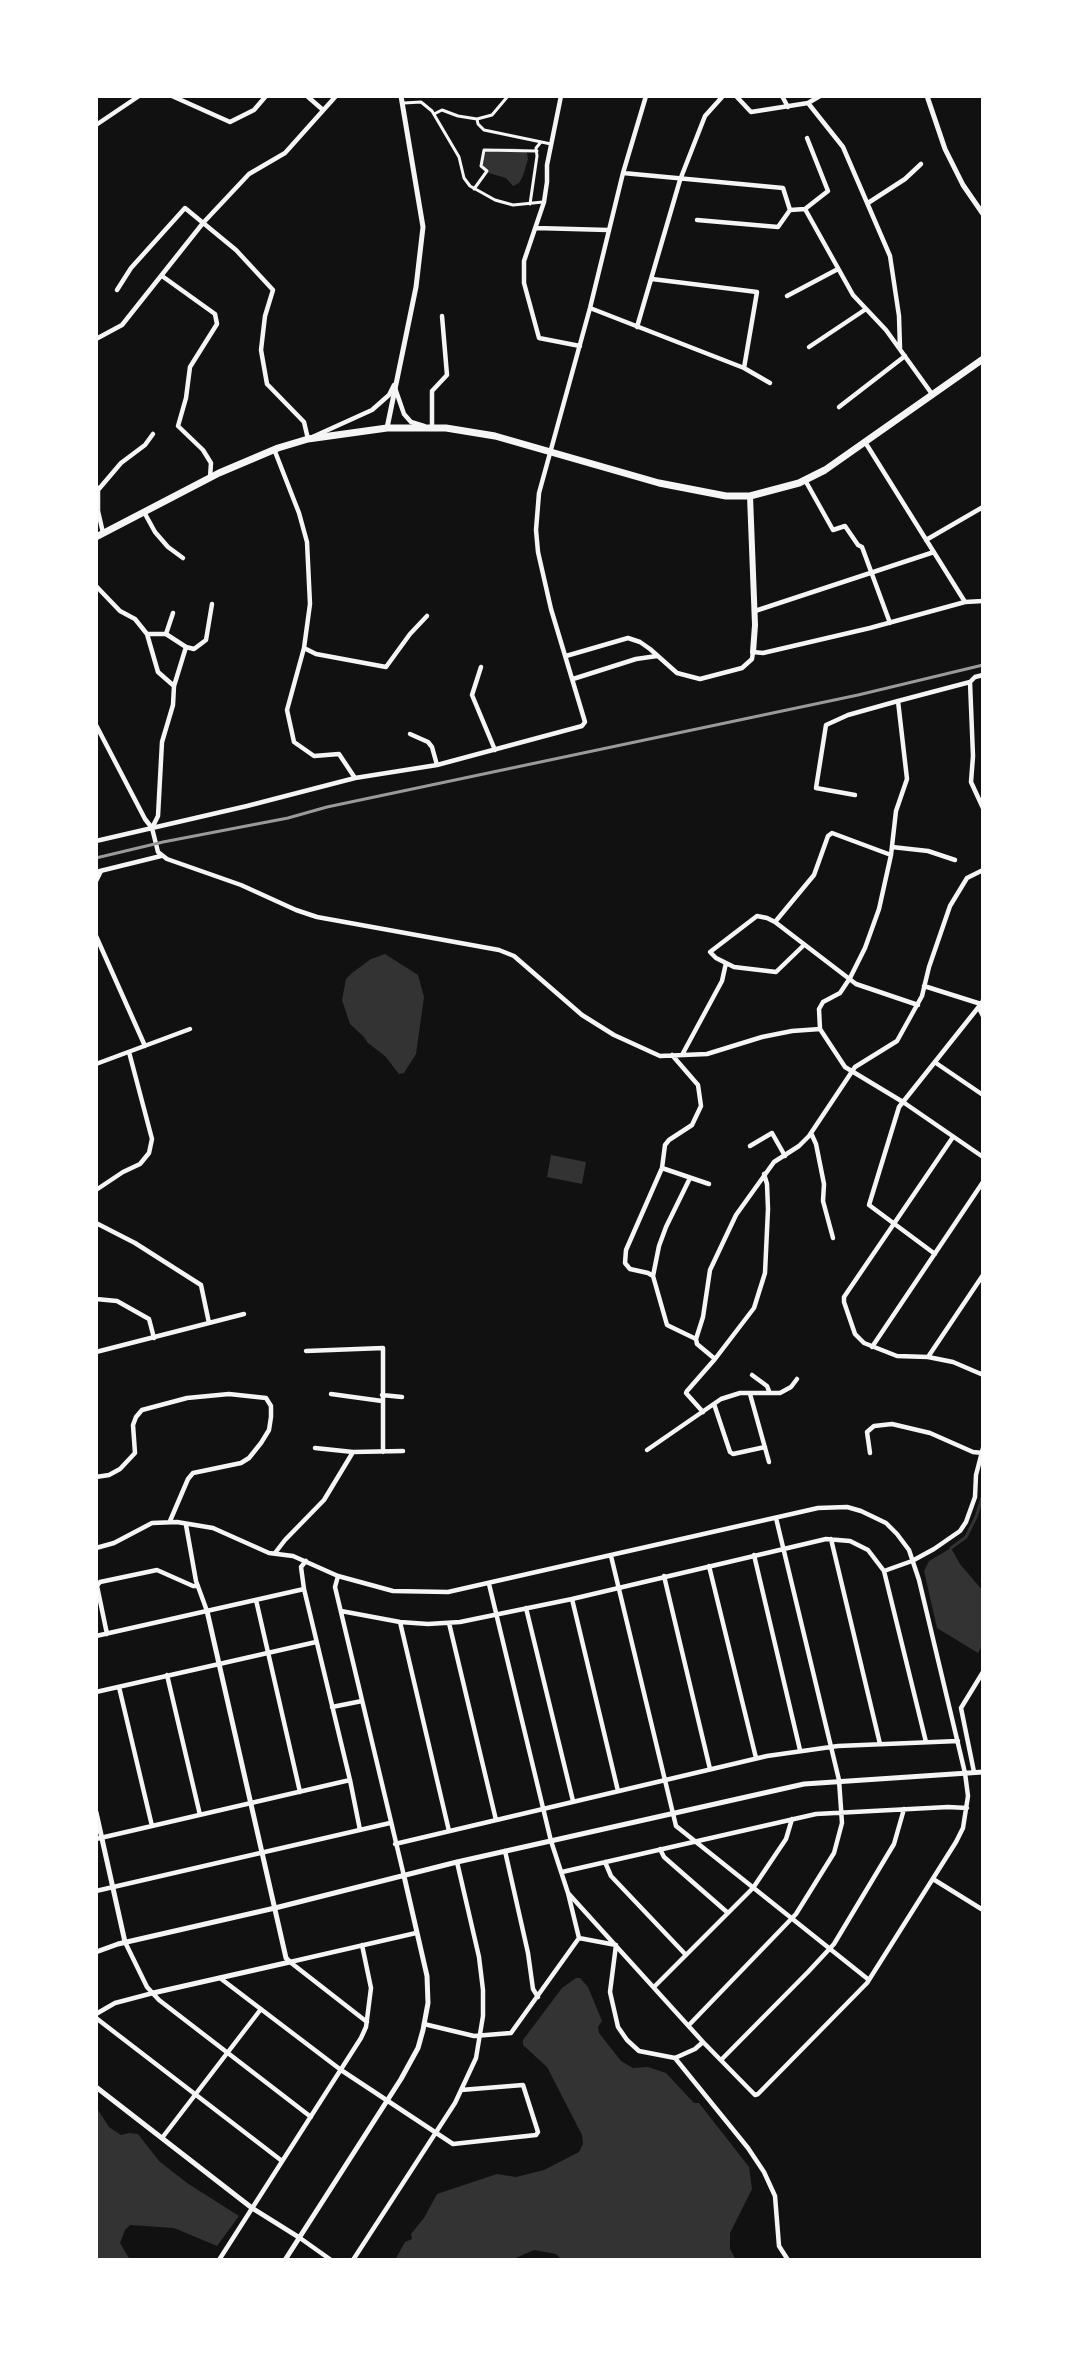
<!DOCTYPE html>
<html>
<head>
<meta charset="utf-8">
<style>
  body { margin:0 }
  #map { position:relative; width:1079px; height:2356px; overflow:hidden; background:#111; font-family:"Open Sans",sans-serif }
  canvas { display:block }
  .frame { position:absolute; inset:0; border:98px solid #fff; pointer-events:none }
</style>
</head>
<body>
<div id="map">
<canvas width="1079" height="2356"></canvas>
<div class="frame"></div>
</div>
<script>
const context = document.querySelector('canvas').getContext('2d');
context.lineJoin = 'round';
function fill(path, color) { context.fillStyle = color; context.fill(path, 'evenodd'); }
const toPath = rows => new Path2D(rows.map(r => 'M' + r).join(''));
function stroke(path, color, width, dash) { context.strokeStyle = color; context.lineWidth = width; context.lineCap = dash ? 'butt' : 'round'; context.setLineDash(dash || []); context.stroke(path); }
fill(toPath([
  [513,148,522,149,527,153,528,159,523,176,519,183,513,186,506,178,485,172,481,162,483,154,491,149],
  [385,954,418,975,424,997,416,1054,404,1073,399,1074,385,1056,368,1043,363,1036,350,1024,342,1000,346,979,352,973,371,959],
  [551,1155,586,1162,582,1184,547,1177],
  [951,1548,960,1564,983,1591,983,1644,978,1653,937,1628,924,1571,929,1561],
  [576,1978,580,1978,588,1987,602,2021,598,2027,599,2033,621,2061,633,2068,648,2067,666,2073,694,2103,699,2103,749,2167,752,2189,730,2233,730,2249,736,2260,562,2260,556,2254,534,2250,511,2260,395,2260,405,2242,412,2239,411,2234,424,2218,437,2194,497,2174,516,2177,544,2170,579,2152,583,2144,582,2135,547,2067,523,2045,523,2040,562,1988],
  [96,2107,109,2127,121,2135,129,2133,138,2134,159,2161,187,2183,239,2216,217,2246,174,2228,130,2225,125,2230,120,2243,130,2260,96,2260]
]), '#333');
stroke(toPath([
  [951,1548,966,1537,976,1517,983,1495]
]), '#333', 3);
stroke(toPath([
  [404,103,421,102,432,111,459,157,464,178,470,186,495,200,513,205,543,202],
  [434,114,442,110,458,116,477,119,492,115,508,96],
  [477,119,478,124,484,130,551,144],
  [474,189,487,171,481,166,484,150,537,151],
  [530,204,537,156,536,148,541,142]
]), '#f5f5f5', 3);
stroke(toPath([
  [172,96,230,122,254,110,266,96],
  [307,96,323,110],
  [561,96,547,165,547,182,544,202,524,261,524,283,539,338,580,346],
  [736,96,751,112,808,103,843,147,890,256,899,316,900,348],
  [782,96,788,107],
  [808,103,820,96],
  [96,125,139,96],
  [623,173,783,188,790,210,805,209,853,295,886,330,932,394],
  [868,203,905,179,921,164],
  [805,209,828,191,807,138],
  [697,220,778,227,790,210],
  [536,228,608,230],
  [162,276,215,314,217,324,190,367,186,398,178,426,203,450,211,463,210,478],
  [652,279,757,292,744,368],
  [117,290,131,268,185,208,236,250,273,290,265,316,261,350,267,384,304,422,308,439,372,410,389,395,394,385],
  [787,296,838,269],
  [590,308,744,368,770,383],
  [637,327,680,180,705,116,723,96],
  [96,339,122,325,203,223,249,174,285,153,336,96],
  [809,347,866,309],
  [395,388,404,414,411,422,424,426],
  [839,407,905,356],
  [432,427,432,391,447,375,442,316],
  [865,442,965,602],
  [274,449,299,513,307,542,310,604,304,648,287,710,294,742,314,756,339,754,355,778],
  [805,480,833,530,845,526,858,545,862,547,890,623],
  [96,486,98,490,98,511,103,533],
  [98,490,121,463,145,445,153,434],
  [144,512,155,532,168,547,183,558],
  [926,540,983,507],
  [96,586,120,611,135,619,147,634,158,672,174,686,173,705,162,742,158,816,152,828],
  [755,611,934,552],
  [173,613,166,634,186,647],
  [147,634,166,634],
  [304,648,316,654,386,667,410,634,427,616],
  [566,656,628,638,640,642,650,649,677,673,700,679,742,668,752,659,753,652,763,653,870,628,965,602,983,601],
  [481,667,472,695,495,750],
  [983,675,975,677,970,682,973,756,971,782,983,808],
  [573,679,636,659,657,656],
  [970,682,898,701,907,779,896,811,891,855,879,909,865,948,850,978,840,993,823,1002,819,1009,820,1029,845,1067,903,1102,983,1157],
  [174,686,186,647,194,649,206,640,212,604],
  [96,725,145,819,152,828,158,852,167,859,241,885,296,910,317,917,499,950,514,956,582,1015,614,1035,660,1056,707,1054,762,1037,792,1031,820,1029],
  [410,734,428,742,432,747,437,765],
  [855,795,816,788,826,725,848,715,898,701],
  [96,841,247,806,355,778,437,765,582,726,585,722,551,609,538,552,536,530,539,493,590,308,623,173,646,96],
  [892,847,928,851,955,860],
  [96,872,161,856],
  [96,881,101,871],
  [775,922,814,875,828,836,832,833,891,855],
  [96,936,145,1046],
  [804,945,776,972,734,967,716,958,710,952,757,916,767,918,775,922,856,984,918,1005],
  [924,986,981,1004,899,1107,869,1205,935,1254],
  [983,1000,980,1010,983,1016],
  [672,1055,698,1085,701,1106,692,1125,669,1140,665,1145,662,1168,626,1250,625,1263,630,1269,648,1273,653,1276,667,1325,696,1339,697,1344,715,1359],
  [682,1055,722,981,726,963],
  [936,1063,983,1095],
  [96,1064,190,1029],
  [811,1133,816,1144,824,1184,823,1201,833,1238],
  [953,1137,844,1297,844,1302,855,1334,864,1343,897,1356,928,1357,953,1362,981,1374,983,1372],
  [750,1146,772,1133,785,1156],
  [662,1168,709,1184],
  [96,1190,123,1172,140,1164,149,1153,152,1139,129,1052],
  [96,1223,135,1243,201,1285,209,1323],
  [653,1276,659,1246,666,1227,690,1178],
  [96,1299,117,1301,149,1319,154,1338],
  [696,1339,703,1317,710,1270,736,1215,774,1162,799,1146,809,1136,855,1067,897,1041,922,996,929,967,950,906,967,878,983,870],
  [872,1347,983,1182],
  [306,1351,383,1348,383,1452],
  [96,1352,244,1314],
  [928,1357,983,1275],
  [752,1375,767,1386,769,1391],
  [331,1394,382,1401],
  [750,1394,769,1462],
  [382,1395,402,1397],
  [714,1404,730,1452,733,1454,765,1447],
  [703,1412,686,1393,687,1391,715,1359,754,1308,765,1273,768,1209,767,1184,764,1174],
  [315,1448,353,1452],
  [647,1450,721,1399,740,1393,780,1393,791,1387,797,1379],
  [870,1453,867,1432,874,1426,892,1424,930,1433,973,1452,983,1453],
  [96,1477,109,1475,120,1469,135,1453,133,1425,136,1417,142,1410,187,1398,229,1394,266,1398,271,1406,271,1417,269,1430,261,1443,249,1458,241,1463,193,1473,188,1479,170,1521],
  [186,1525,196,1581,207,1611],
  [831,1539,880,1744],
  [96,1548,114,1543,152,1523,177,1522,213,1528,269,1553,293,1556,338,1576,393,1591,448,1592,818,1508,847,1507,861,1511,886,1523,897,1534,909,1550,919,1580,965,1773,968,1796,963,1828,956,1842,867,1983,758,2094,755,2095,703,2042,568,1893],
  [275,1553,285,1540,324,1500,353,1452,403,1451],
  [754,1555,800,1750],
  [611,1556,676,1826,869,1980],
  [306,1561,301,1567,304,1589,350,1780,360,1830],
  [709,1566,756,1758],
  [884,1571,912,1561,934,1549,960,1531,966,1522,975,1497,976,1475,983,1448],
  [338,1576,335,1587,404,1876],
  [664,1576,710,1769],
  [572,1599,618,1791],
  [256,1600,300,1792],
  [526,1608,573,1801],
  [341,1611,400,1622,428,1624,460,1622,572,1599,826,1539,850,1541,868,1550,884,1571,926,1742],
  [400,1622,449,1831],
  [449,1623,496,1820],
  [107,1634,97,1586,100,1582,157,1570,193,1586,198,1586],
  [96,1636,304,1589],
  [167,1675,200,1815],
  [119,1687,152,1826],
  [96,1692,316,1642],
  [332,1707,362,1701],
  [974,1772,961,1708,983,1672],
  [96,1839,350,1780],
  [395,1844,767,1756,838,1746,958,1741],
  [660,1849,664,1857,728,1913],
  [505,1851,528,1953,533,1989,538,1997],
  [605,1862,611,1876,686,1955],
  [562,1872,816,1814,948,1807,967,1808],
  [933,1879,983,1910],
  [96,1891,390,1823],
  [579,1938,616,1945,610,1992,618,2027,627,2040,639,2051,675,2058,695,2049,703,2042],
  [125,1942,147,1987,159,2000,311,2117],
  [290,1962,416,1933],
  [290,1962,367,2022],
  [220,1978,341,2070,453,2144,536,2135,538,2132,523,2085,461,2090],
  [654,1987,753,1888,786,1839,792,1819],
  [96,2014,115,2003,153,1993],
  [96,2018,282,2161],
  [424,2024,474,2036,511,2033,579,1938,568,1893,551,1841,489,1584],
  [689,2025,796,1914,834,1853,842,1823,839,1780,776,1518],
  [675,2058,748,2148,764,2172,775,2196,779,2246,788,2260],
  [721,2060,808,1972,834,1944,894,1844,904,1809],
  [162,2138,261,2009],
  [300,2238,331,2260],
  [219,2260,361,2038,366,2027,371,1988,362,1945],
  [353,2260,455,2103,476,2058,483,2016,483,1990,479,1957,457,1862]
]), '#f5f5f5', 4.5);
stroke(toPath([
  [927,96,945,149,963,185,983,214],
  [387,428,416,287,423,227,401,96],
  [96,1812,125,1942],
  [96,1952,118,1944,275,1908,457,1862,804,1784,983,1772],
  [153,1993,290,1962,286,1958,207,1611],
  [96,2087,252,2208,300,2238],
  [285,2260,401,2079,418,2048,423,2030,428,2003,427,1976,404,1876]
]), '#f5f5f5', 5);
stroke(toPath([
  [750,496,755,625,753,652]
]), '#f5f5f5', 6);
stroke(toPath([
  [96,537,219,473,278,448,308,439,387,428,446,428,495,436,659,483,726,496,750,496,799,483,825,470,983,359]
]), '#f5f5f5', 7);
stroke(toPath([
  [96,858,163,842,288,818,327,807,858,695,983,665]
]), '#9a9a9a', 3);
</script>
</body>
</html>
